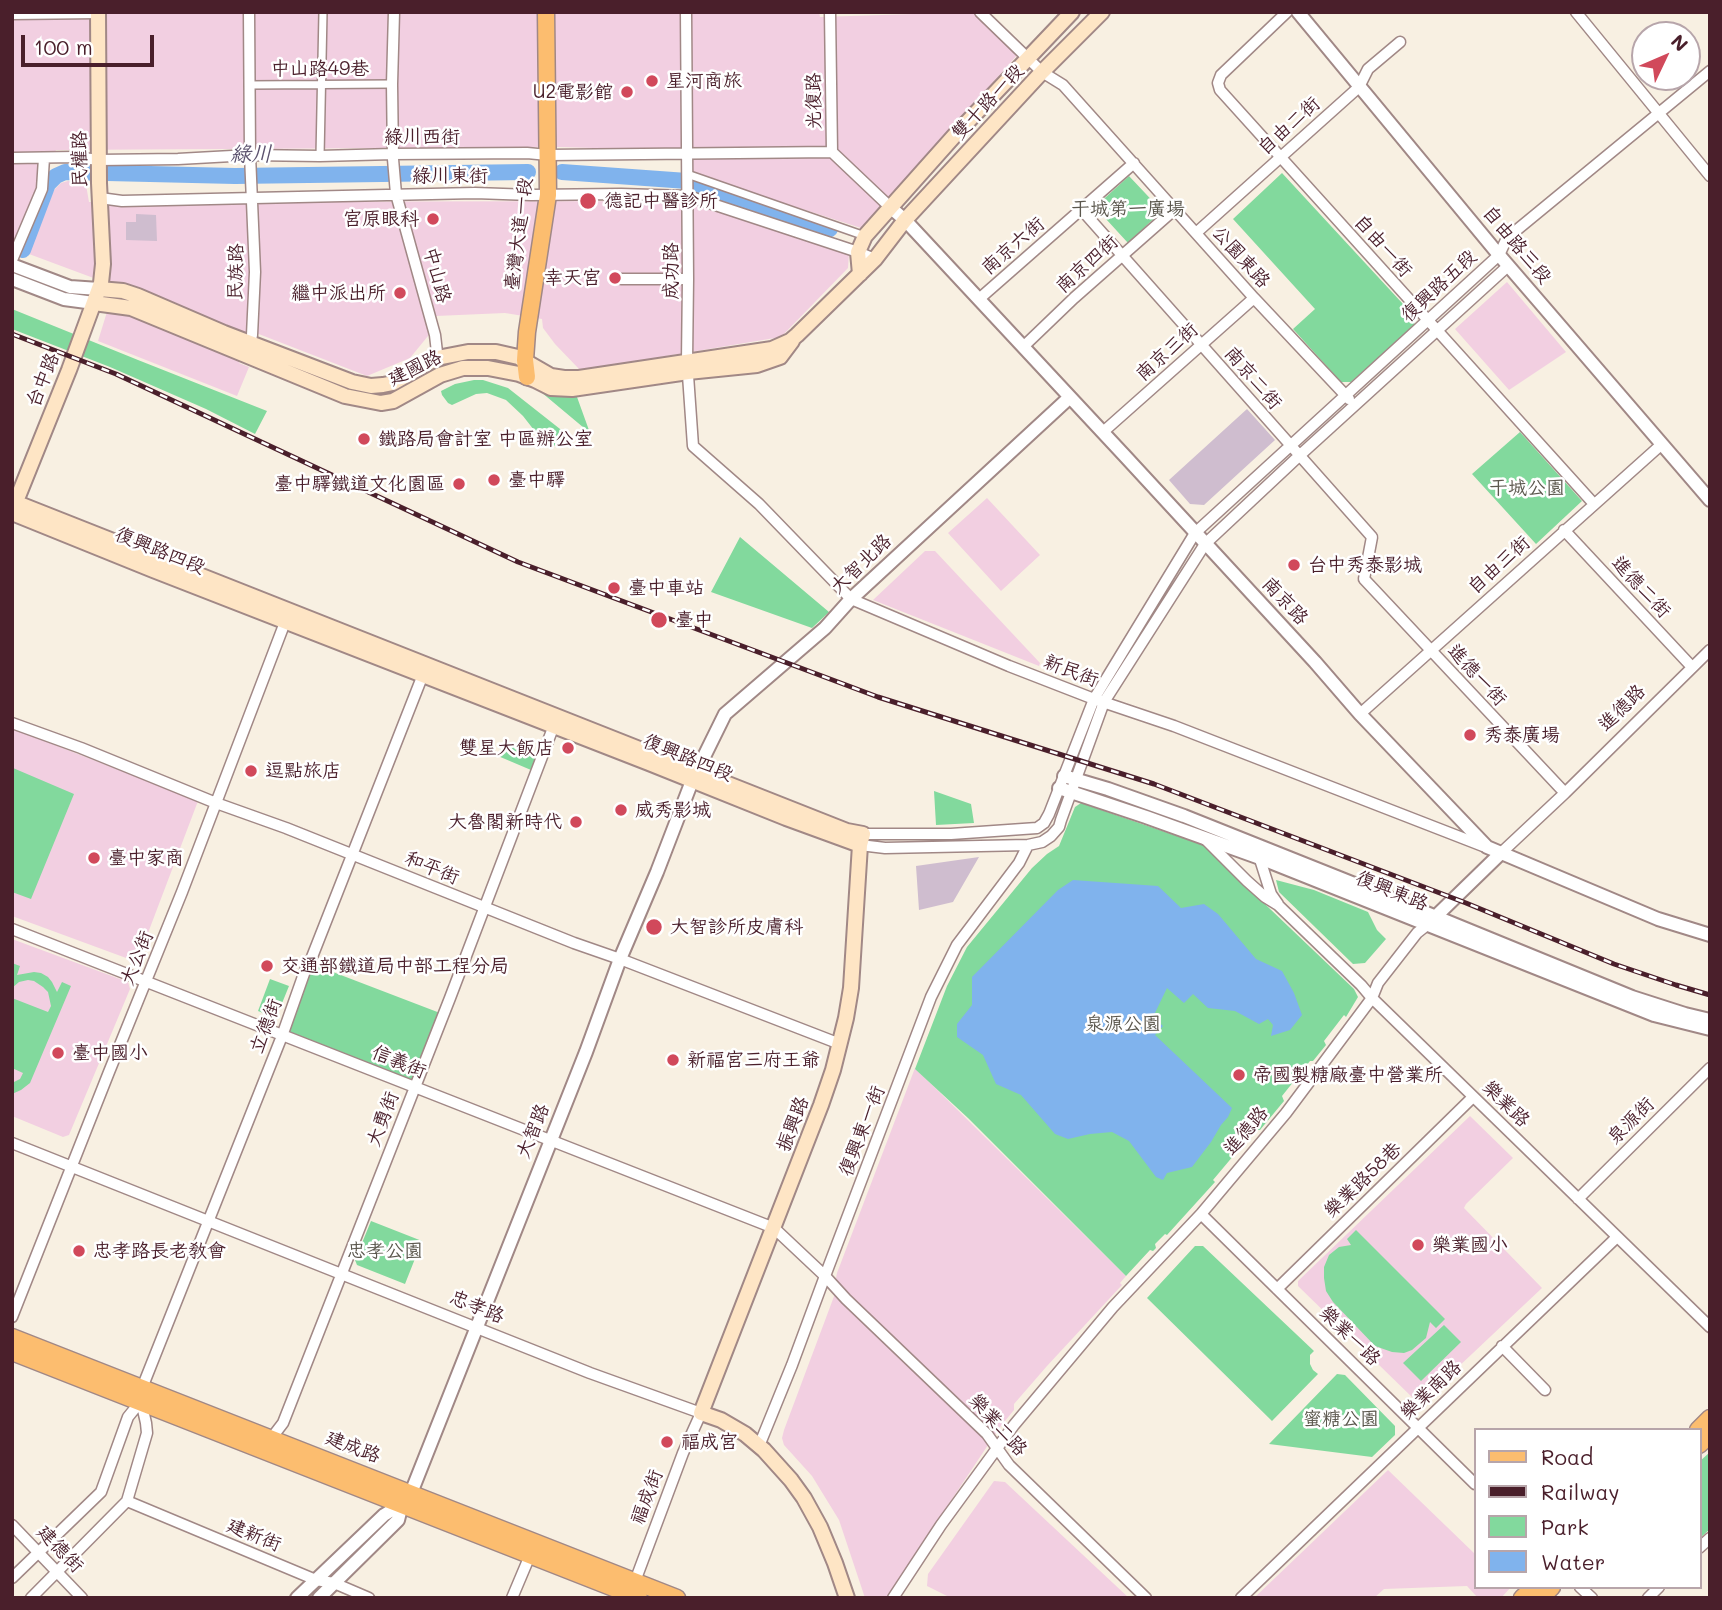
<!DOCTYPE html>
<html>
<head>
<meta charset="utf-8">
<style>
  body { margin:0 }
  #map { position:relative; width:1722px; height:1610px; overflow:hidden; background:#f8f0e2; font-family:Mali,sans-serif }
  canvas { display:block }
  .frame { position:absolute; inset:0; border:14px solid #4a1f2b; pointer-events:none }
  .legend { position:absolute; left:1474px; top:1428px; width:228px; height:161px; box-sizing:border-box; background:#fff; border:2px solid #b7a5aa; margin:0; padding:9px 12px; list-style:none; font-size:21px; color:#4a1f2b }
  .legend li { display:flex; align-items:center; gap:14px; height:35px }
  .legend b { width:35px; border:2px solid #b7a5aa }
  .north { position:absolute; left:1631px; top:21px; width:70px; height:70px; box-sizing:border-box; background:#fff; border:2px solid #b7a5aa; border-radius:50%; rotate:46deg; font-size:19px; font-weight:700; line-height:28px; text-align:center; color:#4a1f2b }
  .north::after { content:''; display:block; margin:auto; width:24px; height:32px; background:#d1495b; clip-path:polygon(50% 0,100% 100%,50% 72%,0 100%) }
  .scale { position:absolute; left:21px; top:35px; width:133px; height:32px; box-sizing:border-box; border:4px solid #4a1f2b; border-top:0; padding-left:9px; font-size:21px; line-height:24px; white-space:nowrap; color:#4a1f2b; -webkit-text-stroke:5px #fff; paint-order:stroke }
</style>
</head>
<body>
<div id="map">
<canvas width="1722" height="1610"></canvas>
<div class="frame"></div>
<ul class="legend">
<li><b style="height:9px;background:#fcbd6f"></b>Road</li>
<li><b style="height:9px;background:#4a1f2b"></b>Railway</li>
<li><b style="height:19px;background:#82d99d"></b>Park</li>
<li><b style="height:19px;background:#80b3ed"></b>Water</li>
</ul>
<div class="north">N</div>
<div class="scale">100 m</div>
</div>
<script>
const context = document.querySelector('canvas').getContext('2d');
context.lineJoin = 'round';
function fill(path, color) { context.fillStyle = color; context.fill(path, 'evenodd'); }
const toPath = rows => new Path2D(rows.map(r => 'M' + r).join(''));
function stroke(path, color, width, dash) { context.strokeStyle = color; context.lineWidth = width; context.lineCap = dash ? 'butt' : 'round'; context.setLineDash(dash || []); context.stroke(path); }
function write(font, color, halo, rows, align = 'center') {
  context.font = font + ' Mali,"LXGW WenKai TC",sans-serif'; context.lineWidth = 5; context.setLineDash([]); context.textBaseline = 'middle'; context.strokeStyle = halo; context.fillStyle = color; for (const [text, x, y, turn = 0] of rows) {
    context.save(); context.translate(x, y); context.rotate((+turn || 0) * Math.PI / 180); context.textAlign = isNaN(turn) ? turn : align; if (halo) context.strokeText(text, 0, 0); context.fillText(text, 0, 0); context.restore();
  }
}
fill(toPath([
  [12,12,819,12,820,17,975,12,1019,53,864,229,691,173,692,151,560,147,56,150,15,248,12,247],
  [85,179,89,202,691,201,849,253,848,268,781,337,583,370,579,369,555,344,543,328,542,319,505,313,436,316,428,336,410,358,367,376,251,331,239,363,249,367,237,396,98,341,115,286,29,254,49,198,55,189,61,183,68,181],
  [1507,282,1566,352,1509,390,1455,329],
  [987,498,1040,555,1001,591,948,533],
  [925,551,935,551,1040,663,1039,666,873,600],
  [14,729,198,801,137,962,12,916,12,735],
  [12,939,128,982,130,989,69,1135,63,1137,12,1116],
  [915,1068,1126,1276,1120,1283,1122,1285,1047,1366,1014,1404,1014,1410,1000,1427,886,1598,865,1598,839,1520,812,1476,784,1445,782,1438,784,1430,839,1283,836,1278,837,1273],
  [1470,1116,1513,1158,1466,1204,1464,1208,1542,1288,1421,1402,1416,1401,1298,1286,1298,1281],
  [1388,1470,1475,1554,1475,1587,1511,1587,1501,1598,1478,1598,1467,1586,1384,1589,1374,1598,1254,1598],
  [994,1481,1005,1482,1129,1598,951,1598,927,1586,928,1574]
]), '#f2cfe1');
fill(toPath([
  [136,214,156,215,157,241,126,240,126,222,136,222],
  [1247,409,1275,440,1204,505,1190,504,1169,480],
  [979,857,953,902,919,910,916,866]
]), '#cfbdcf');
fill(toPath([
  [1282,173,1415,317,1414,326,1351,382,1341,382,1293,329,1315,309,1233,219],
  [1129,176,1162,211,1128,243,1095,207],
  [12,309,138,360,267,411,255,434,206,409,110,367,12,329],
  [474,380,483,380,508,388,574,440,565,446,556,446,547,443,541,439,523,416,506,400,487,393,476,394,452,405,448,403,442,395,441,391,455,384],
  [541,392,553,396,577,397,590,433],
  [1520,432,1582,501,1536,544,1472,474],
  [740,537,829,612,812,628,711,592],
  [504,741,538,754,531,770,498,756],
  [13,768,74,794,31,899,12,892],
  [934,791,971,804,974,823,936,825],
  [1081,803,1203,845,1354,989,1358,997,1346,1017,1344,1015,1324,1041,1326,1045,1313,1061,1310,1061,1282,1096,1284,1101,1260,1130,1255,1130,1213,1180,1215,1182,1167,1235,1165,1234,1155,1244,1156,1248,1153,1251,1150,1250,1126,1276,968,1118,915,1069,947,986,967,947,1032,868,1047,854,1059,846,1075,807],
  [1276,880,1314,890,1368,912,1377,930,1386,939,1365,963,1353,964,1279,892],
  [12,963,20,966,17,975,34,972,41,973,48,977,52,982,57,992,62,982,71,986,30,1083,21,1090,12,1094,12,1083,20,1079,23,1073,12,1068,12,998,48,1012,51,1006,48,992,43,987,34,981,28,980,19,982,12,988],
  [312,964,440,1013,413,1083,285,1034],
  [270,979,289,986,276,1018,258,1011],
  [371,1221,422,1241,405,1284,357,1265,355,1260],
  [1356,1230,1445,1319,1436,1328,1430,1322,1426,1338,1412,1350,1404,1353,1392,1352,1375,1346,1333,1302,1326,1291,1324,1278,1324,1267,1329,1255,1339,1247,1351,1245,1347,1239],
  [1195,1246,1203,1246,1314,1351,1310,1355,1310,1364,1313,1370,1318,1374,1272,1421,1147,1298],
  [1444,1325,1461,1342,1421,1381,1403,1363],
  [1337,1374,1345,1375,1395,1426,1395,1435,1372,1457,1269,1444],
  [1710,1452,1710,1529,1699,1539,1699,1462]
]), '#82d99d');
fill(toPath([
  [1073,880,1158,886,1181,908,1204,904,1218,914,1256,959,1282,971,1294,993,1302,1015,1290,1030,1271,1036,1273,1025,1268,1019,1259,1024,1235,1011,1208,1008,1193,994,1184,1003,1167,988,1153,1017,1163,1026,1155,1035,1232,1108,1228,1117,1221,1125,1211,1142,1192,1167,1167,1173,1163,1180,1156,1177,1129,1141,1112,1132,1090,1134,1068,1139,1055,1134,1021,1095,996,1084,983,1055,957,1037,957,1024,972,1005,972,977,1058,890]
]), '#80b3ed');
stroke(toPath([
  [562,172,687,181,830,229],
  [23,250,48,184,56,176,65,172,235,176,528,172]
]), '#80b3ed', 16);
const pedestrian = toPath([
  [249,85,392,84],
  [320,156,323,12],
  [687,174,865,236]
]);
const minor = toPath([
  [249,12,250,155,255,272,252,335,249,349],
  [394,12,392,84,393,159,396,194,435,335,438,361],
  [686,12,688,279,687,361,693,446,759,504,851,599,1009,666,1094,699,1174,726,1483,846],
  [830,12,832,152,890,207],
  [980,12,1042,72,1063,85,1254,298,1349,399],
  [1287,12,1221,75,1218,83,1220,90,1594,504],
  [1576,12,1710,176],
  [12,14,98,13],
  [12,158,75,157,99,160,178,159,250,155,320,156,393,154,527,153,548,155,832,152],
  [100,198,122,201,475,193,531,195,621,194,688,196,858,252,875,259],
  [1081,209,1372,537,1364,579,1565,793],
  [1196,233,1359,87,1368,69,1400,42],
  [12,260,42,189,44,158],
  [621,279,688,279],
  [979,299,1134,163],
  [1023,347,1074,298,1175,209],
  [1103,432,1254,298],
  [1564,530,1692,667],
  [1360,714,1662,444],
  [12,723,81,748,216,803,286,828,574,943,620,959,840,1044],
  [863,834,951,834,1037,828,1044,823,1049,814,1094,699,1195,533,1499,255,1507,238,1710,71],
  [1205,839,1247,881,1265,897,1278,905,1361,985,1372,998,1710,1327],
  [860,845,885,848,1028,845,1042,842,1051,836,1059,827,1061,820,1104,702,1205,544,1299,456,1508,266],
  [1258,853,1271,894,1278,904],
  [1501,853,1565,793,1710,650],
  [12,929,774,1228,825,1276,846,1299,987,1434,1009,1465,1146,1598],
  [12,1143,590,1373,701,1413,683,1453,634,1584],
  [1578,1199,1710,1068],
  [1201,1214,1475,1484],
  [1277,1289,1473,1097],
  [12,1317,109,1072,182,892,287,617],
  [1502,1346,1545,1390],
  [270,1440,283,1423,450,998,556,720],
  [759,1446,792,1365,825,1276,931,997,957,945,1019,863,1028,845],
  [127,1501,316,1580,334,1583,369,1598],
  [12,1525,82,1598],
  [1699,1548,1710,1538],
  [12,1578,101,1492,128,1417,141,1401],
  [1580,1587,1592,1598],
  [31,1598,127,1501,147,1433,146,1423,141,1401,142,1388,282,1036,306,968,312,957,424,672],
  [512,1598,531,1553],
  [893,1598,941,1525,1014,1425,1113,1307,1201,1214,1286,1113,1372,998,1378,983,1417,933,1427,925],
  [1241,1598,1616,1238],
  [1648,1598,1659,1587]
]);
const tertiary = toPath([
  [1298,12,1499,255,1710,500],
  [890,207,905,220,1124,455,1315,662,1360,714,1487,847,1658,919,1710,935],
  [12,265,70,287,99,289],
  [12,279,64,299,94,303],
  [1064,776,1108,789,1184,816,1407,905,1632,997,1685,1014,1710,1020],
  [1059,788,1146,817,1260,858,1654,1015,1710,1029],
  [1431,921,1501,853],
  [297,1598,384,1515,402,1504,411,1493,586,1052,620,959,657,872,692,781,725,714,825,628,851,599,1070,397],
  [319,1598,398,1520,402,1504]
]);
const secondary = toPath([
  [860,274,858,252,865,236,955,135,1072,12],
  [99,289,123,291,138,296,224,333,352,382,371,386,383,385,393,383,437,358,468,352,496,352,518,357,551,376,564,378,579,378,772,349,790,341,797,335,875,259,905,220,1042,72,1102,12],
  [94,303,131,308,345,396,381,403,393,401,440,375,463,368,488,368,519,374,535,380,551,388,572,389,688,372,757,365,780,357,792,341],
  [12,501,847,831,863,834,860,845,851,988,846,1018,833,1070,821,1105,701,1413,721,1420,745,1434,764,1450,791,1480,804,1498,820,1527,835,1563,847,1598],
  [13,509,69,370,101,283,103,264,99,183,98,12],
  [12,513,153,570,649,763,786,818,860,845]
]);
const primary = toPath([
  [527,377,525,360,527,332,548,195,546,12],
  [12,1337,677,1598],
  [12,1352,639,1598],
  [1698,1430,1710,1418],
  [1699,1445,1710,1435],
  [1522,1598,1534,1587],
  [1541,1598,1552,1587]
]);
stroke(pedestrian, '#a18886', 10);
stroke(minor, '#a18886', 13);
stroke(tertiary, '#a18886', 16);
stroke(secondary, '#a18886', 18);
stroke(primary, '#a18886', 19);
stroke(pedestrian, '#fff', 7);
stroke(minor, '#fff', 10);
stroke(tertiary, '#fff', 12);
stroke(secondary, '#fee5c5', 14);
stroke(primary, '#fcbd6f', 16);
const rail = toPath([
  [12,334,116,374,518,562,878,697,1154,784,1466,903,1614,964,1676,985,1710,995]
]);
stroke(rail, '#4a1f2b', 5);
stroke(rail, '#fff', 2.5, [8]);
for (const [x, y, r, color] of [
  [652,81,7,"#d1495b"],
  [627,92,7,"#d1495b"],
  [588,201,9,"#d1495b"],
  [433,219,7,"#d1495b"],
  [615,278,7,"#d1495b"],
  [400,293,7,"#d1495b"],
  [364,439,7,"#d1495b"],
  [494,480,7,"#d1495b"],
  [459,484,7,"#d1495b"],
  [1294,565,7,"#d1495b"],
  [614,588,7,"#d1495b"],
  [659,620,9,"#d1495b"],
  [1470,735,7,"#d1495b"],
  [568,748,7,"#d1495b"],
  [251,771,7,"#d1495b"],
  [621,810,7,"#d1495b"],
  [576,822,7,"#d1495b"],
  [94,858,7,"#d1495b"],
  [654,927,9,"#d1495b"],
  [267,966,7,"#d1495b"],
  [58,1053,7,"#d1495b"],
  [673,1060,7,"#d1495b"],
  [1239,1075,7,"#d1495b"],
  [1418,1245,7,"#d1495b"],
  [79,1251,7,"#d1495b"],
  [667,1442,7,"#d1495b"]
]) { const dot = new Path2D(); dot.arc(x, y, r, 0, 2 * Math.PI); context.fillStyle = color; context.fill(dot); stroke(dot, '#fff', 2.5); }
write('19px', '#4a1f2b', '#fff', [
  ["中山路49巷",320,69],
  ["光復路",814,101,-91],
  ["雙十路一段",988,102,-47],
  ["自由二街",1289,126,-42],
  ["綠川西街",422,137],
  ["民權路",80,159,-91],
  ["綠川東街",450,176],
  ["臺灣大道一段",519,234,-83],
  ["自由路三段",1517,245,50],
  ["南京六街",1013,246,-41],
  ["自由一街",1383,246,48],
  ["公園東路",1241,257,48],
  ["南京四街",1087,264,-42],
  ["成功路",671,271,-90],
  ["民族路",236,272,-89],
  ["中山路",437,275,75],
  ["復興路五段",1439,286,-43],
  ["南京三街",1167,352,-42],
  ["建國路",415,368,-26],
  ["南京二街",1253,378,49],
  ["台中路",43,380,-68],
  ["復興路四段",160,551,22],
  ["大智北路",861,564,-44],
  ["自由三街",1499,565,-42],
  ["進德二街",1641,587,47],
  ["南京路",1285,601,47],
  ["新民街",1071,671,21],
  ["進德一街",1477,675,47],
  ["進德路",1622,708,-45],
  ["復興路四段",688,758,22],
  ["和平街",432,868,22],
  ["復興東路",1392,891,22],
  ["大公街",137,958,-68],
  ["立德街",266,1026,-69],
  ["信義街",399,1062,22],
  ["樂業路",1506,1104,44],
  ["大勇街",383,1119,-69],
  ["泉源街",1631,1121,-45],
  ["振興路",793,1124,-69],
  ["大智路",533,1131,-68],
  ["復興東一街",862,1131,-69],
  ["進德路",1246,1131,-50],
  ["樂業路58巷",1363,1180,-44],
  ["忠孝路",477,1307,22],
  ["樂業一路",1350,1336,44],
  ["樂業南路",1431,1390,-44],
  ["樂業二路",998,1425,48],
  ["建成路",353,1447,21],
  ["福成街",647,1497,-69],
  ["建新街",254,1535,22],
  ["建德街",60,1549,46]
]);
write('19px', '#4a1f2b', '#fff', [
  ["星河商旅",666,81],
  ["U2電影館",613,92,"right"],
  ["德記中醫診所",604,201],
  ["宮原眼科",419,219,"right"],
  ["幸天宮",601,278,"right"],
  ["繼中派出所",386,293,"right"],
  ["鐵路局會計室 中區辦公室",378,439],
  ["臺中驛",508,480],
  ["臺中驛鐵道文化園區",445,484,"right"],
  ["台中秀泰影城",1308,565],
  ["臺中車站",628,588],
  ["臺中",675,620],
  ["秀泰廣場",1484,735],
  ["雙星大飯店",554,748,"right"],
  ["逗點旅店",265,771],
  ["威秀影城",635,810],
  ["大魯閣新時代",562,822,"right"],
  ["臺中家商",108,858],
  ["大智診所皮膚科",670,927],
  ["交通部鐵道局中部工程分局",281,966],
  ["臺中國小",72,1053],
  ["新福宮三府王爺",687,1060],
  ["帝國製糖廠臺中營業所",1253,1075],
  ["樂業國小",1432,1245],
  ["忠孝路長老教會",93,1251],
  ["福成宮",681,1442]
], 'left');
write('19px', '#5b574d', '#fff', [
  ["干城第一廣場",1128,209],
  ["干城公園",1527,488],
  ["泉源公園",1123,1024],
  ["忠孝公園",385,1251],
  ["蜜糖公園",1341,1419]
]);
write('italic 21px', '#5d536f', '#fff', [
  ["綠川",251,155]
]);
</script>
</body>
</html>
